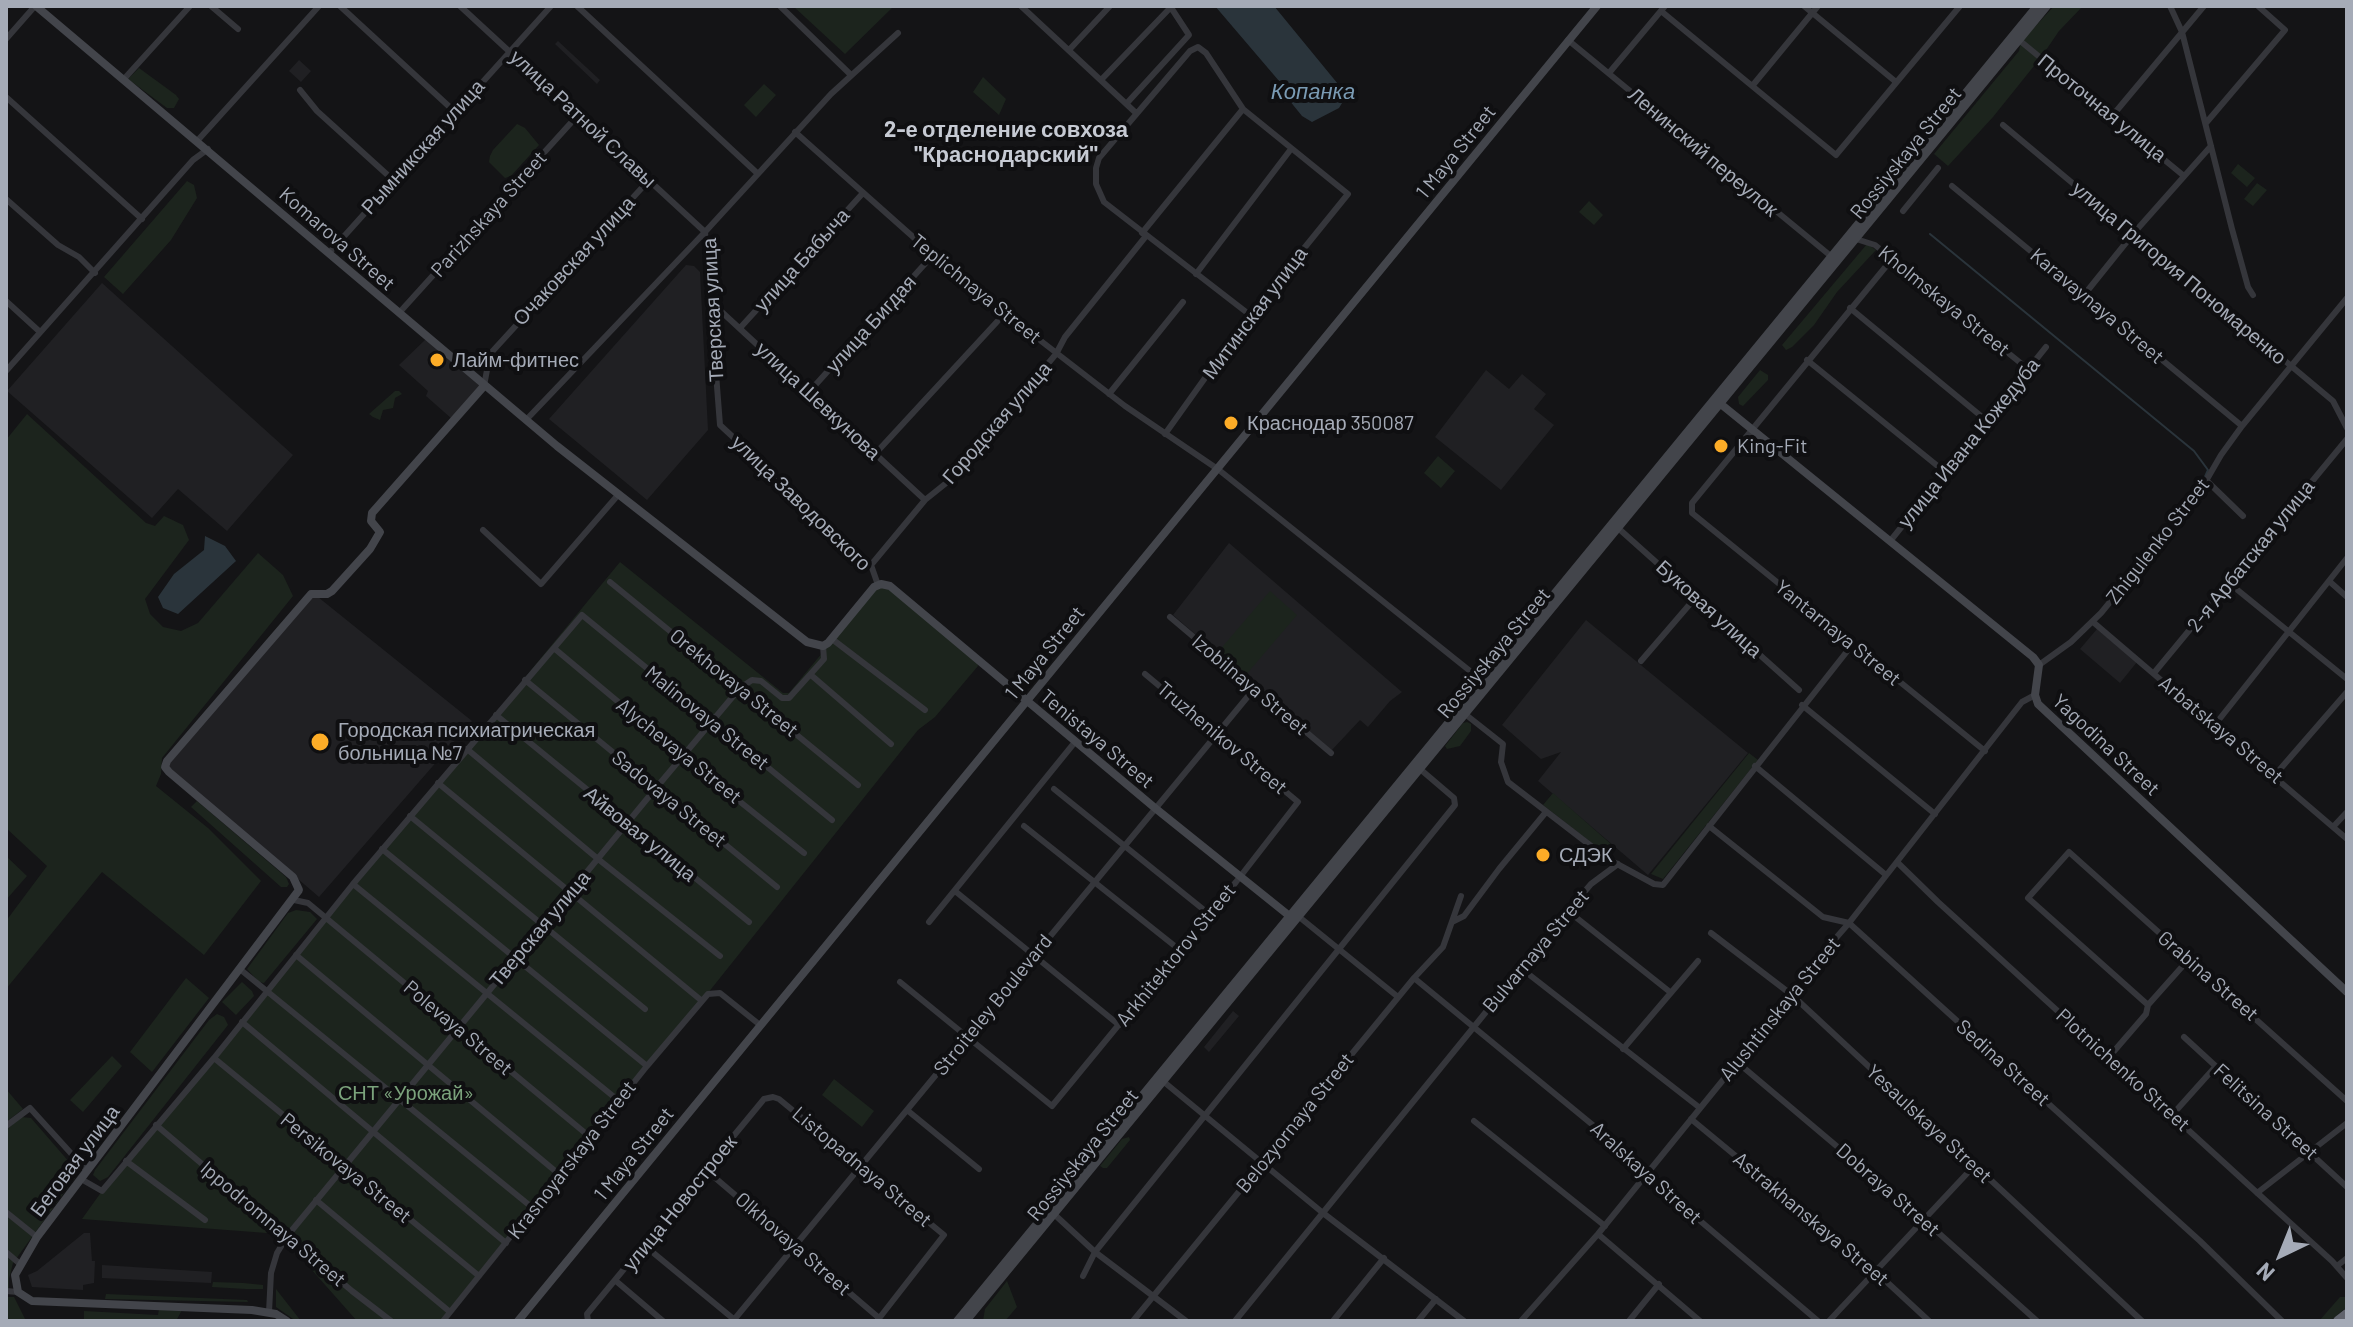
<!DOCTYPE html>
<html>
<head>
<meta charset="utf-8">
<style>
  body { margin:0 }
  #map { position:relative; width:2353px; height:1327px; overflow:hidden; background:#141416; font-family:Barlow,sans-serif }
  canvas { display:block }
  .frame { position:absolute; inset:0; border:8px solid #a5abb7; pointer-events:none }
  .north { position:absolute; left:2241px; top:1215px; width:80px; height:80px; -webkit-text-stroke:6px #0f0f11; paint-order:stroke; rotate:223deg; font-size:22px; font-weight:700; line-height:32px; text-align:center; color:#a5abb7 }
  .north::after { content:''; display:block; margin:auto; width:28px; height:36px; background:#a5abb7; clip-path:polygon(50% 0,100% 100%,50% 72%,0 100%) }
</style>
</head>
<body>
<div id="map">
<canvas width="2353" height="1327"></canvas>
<div class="frame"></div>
<div class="north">N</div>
</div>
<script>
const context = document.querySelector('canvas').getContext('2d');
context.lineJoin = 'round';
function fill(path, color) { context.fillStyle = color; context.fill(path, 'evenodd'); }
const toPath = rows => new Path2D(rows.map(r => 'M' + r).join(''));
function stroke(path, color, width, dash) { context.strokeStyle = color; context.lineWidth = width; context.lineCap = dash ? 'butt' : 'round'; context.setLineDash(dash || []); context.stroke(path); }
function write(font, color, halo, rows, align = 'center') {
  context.font = font + ' Barlow,sans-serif'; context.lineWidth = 8; context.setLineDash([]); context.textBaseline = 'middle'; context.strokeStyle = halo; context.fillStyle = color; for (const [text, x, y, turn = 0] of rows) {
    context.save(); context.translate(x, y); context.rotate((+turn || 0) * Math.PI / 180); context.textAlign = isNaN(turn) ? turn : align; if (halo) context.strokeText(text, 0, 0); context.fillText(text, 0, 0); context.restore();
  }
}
fill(toPath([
  [558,41,600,80,597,84,555,44],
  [299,60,311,71,301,82,289,71],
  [686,265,694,266,700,272,708,430,647,500,549,419],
  [102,283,293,455,227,531,178,489,152,518,7,391],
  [426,339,482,386,452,419,426,396,428,391,399,365],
  [1486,370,1509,389,1522,374,1546,394,1534,409,1554,425,1501,490,1435,437],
  [1229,543,1402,692,1390,701,1368,727,1360,720,1331,751,1173,615],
  [318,597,472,721,319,897,169,768,169,764,308,599],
  [1586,620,1748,753,1648,875,1538,781,1561,752,1541,759,1502,725],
  [2097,629,2137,662,2120,683,2080,649],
  [1233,1011,1239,1016,1209,1052,1204,1047],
  [84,1233,90,1233,92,1261,95,1261,94,1283,83,1285,83,1290,32,1287,28,1275,37,1271],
  [102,1265,212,1272,211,1283,102,1278]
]), '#202023');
fill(toPath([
  [793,6,894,6,845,54],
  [2054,6,2083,6,2059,31,2042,56,1993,117,1948,166,1934,154,2019,51,2021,42],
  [139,68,176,95,179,99,174,108,167,108,128,79],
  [983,77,1006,99,999,115,973,92],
  [764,84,776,95,756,117,744,105],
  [517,124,525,128,539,145,511,176,505,178,489,162,490,156,493,150],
  [2238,164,2255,178,2247,187,2231,173],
  [187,181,194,185,197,198,171,240,123,294,104,277],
  [2257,183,2267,190,2253,206,2244,199],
  [1589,201,1603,215,1594,225,1579,212],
  [1867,244,1876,250,1837,292,1814,325,1792,347,1786,350,1782,345],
  [1760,370,1768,375,1768,380,1743,406,1739,404,1738,397],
  [395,391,399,391,402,394,395,398,393,408,383,410,380,420,373,417,369,414],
  [27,414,146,523,155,526,164,516,183,525,189,540,145,599,150,614,163,627,181,631,198,623,258,553,283,575,293,596,162,758,161,774,156,786,208,828,261,881,204,955,102,872,6,989,6,921,47,866,6,828,6,440],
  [1438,456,1455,471,1441,488,1424,473],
  [620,562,783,693,789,693,876,588,887,587,976,660,978,666,935,717,918,730,446,1321,357,1321,280,1234,82,1219,102,1191],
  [1270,591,1297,615,1245,676,1218,652],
  [1467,722,1471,724,1471,731,1460,746,1447,749,1445,746,1463,723],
  [1749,753,1758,760,1663,879,1651,874],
  [1553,793,1612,845,1607,849,1601,850,1543,805],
  [197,801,286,877,289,884,287,887,281,887,191,807],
  [6,856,27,876,6,900],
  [296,910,310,912,317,919,264,983,259,982,247,969,288,913],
  [186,978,209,998,152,1072,130,1052],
  [242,982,252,991,254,996,236,1015,222,1002],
  [217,1014,224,1017,228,1025,108,1177,100,1181,93,1175,95,1170,209,1020],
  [112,1056,122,1066,83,1112,70,1100],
  [834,1079,874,1111,862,1127,822,1095],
  [6,1089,23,1109,6,1122],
  [21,1117,31,1118,77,1171,77,1175,13,1263,9,1279,9,1291,6,1291,6,1130],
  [1129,1137,1130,1140,1107,1168,1103,1168,1100,1166,1122,1139],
  [1007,1281,1017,1307,1005,1321,983,1321,985,1309],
  [213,1282,243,1283,263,1285,263,1289,246,1289,212,1287],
  [276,1289,301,1321,296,1321,276,1307],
  [106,1294,247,1300,248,1302,105,1299],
  [6,1297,14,1297,26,1321,6,1321],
  [2340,1297,2347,1297,2347,1307,2330,1321,2319,1321],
  [159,1309,182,1310,176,1321,72,1321,84,1319,84,1311,158,1315]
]), '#1c241d');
fill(toPath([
  [1215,6,1274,6,1347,95,1339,108,1312,122,1302,116,1285,95,1285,88],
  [205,536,225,546,236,561,178,614,163,608,158,597,174,574,204,550]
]), '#2a343b');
stroke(toPath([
  [1930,234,2194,451,2208,470,2204,479]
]), '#2a343b', 2);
stroke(toPath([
  [211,6,238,29],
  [340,6,454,111],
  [460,6,705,232],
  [577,6,757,173],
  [780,6,851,75],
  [1021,6,1136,113],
  [1804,6,1896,82],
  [2170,6,2182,32,2232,229,2248,287,2253,295],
  [1661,11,1836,155,1960,6],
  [6,39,35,6],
  [1568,40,1832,257],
  [2019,40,2184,176],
  [1069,50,1110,6],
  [1609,73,1665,6],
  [124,79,190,6],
  [1101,80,1171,7],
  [1753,85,1818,6],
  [300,90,317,111,392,179],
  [6,97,142,219],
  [1127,103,1189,35,1170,6],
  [2113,115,2204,6],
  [2206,123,2285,30,2258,6],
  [2003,125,2333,401,2347,428],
  [795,132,957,276,1125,406,1219,470,1485,683],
  [198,140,319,6],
  [1952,186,2242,426],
  [6,199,58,245,79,257,95,273],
  [1903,211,1938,168],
  [705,232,720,425,871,565,878,585],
  [1142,233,1243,109],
  [1856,239,1875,245,2028,369],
  [329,253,551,6],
  [1892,259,1692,503,1692,513,1985,751],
  [1196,274,1291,149],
  [2084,295,2133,234,2211,146],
  [6,301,40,332],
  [711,302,925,500],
  [1850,308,1987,421],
  [399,313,578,115],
  [740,328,863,193],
  [1807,360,1945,472],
  [6,371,177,178,193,160,208,149],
  [484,386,490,354,649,180],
  [809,392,932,256],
  [1109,394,1183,302],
  [526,420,705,232,831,94,898,33],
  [1165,434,1250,315,1348,194,1243,109,1206,53,1198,47,1190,51,1099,158,1096,168,1096,184,1104,202,1250,315],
  [875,454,1006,312],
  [2207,481,2243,516],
  [1618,528,1799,690],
  [483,530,541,584,618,495],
  [1891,540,2046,347],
  [871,565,925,500,950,480,1056,354,1065,337,1146,236],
  [2329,581,2347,597],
  [610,582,858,785],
  [2229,583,2347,679],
  [1170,617,1331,753],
  [2093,622,2347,839],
  [832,639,925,710],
  [555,649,683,756,804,853],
  [1641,661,1696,597],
  [2039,665,2071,642,2101,613,2199,493,2221,455,2242,426,2347,298],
  [2154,673,2347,439],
  [811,675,891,744],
  [525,680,777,887],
  [1802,705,1935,814],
  [1465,714,1503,744,1501,762,1508,782,1608,859,1654,884,1663,885,1852,645],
  [496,715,749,922],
  [2214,726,2347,558],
  [467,749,598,859,720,956],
  [1755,766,1886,875],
  [2275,775,2347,692],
  [438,783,702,1001],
  [1054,789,1209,914],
  [410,816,645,1009],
  [1024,826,1181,951],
  [1709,826,1823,917,1849,923,2200,1241,2282,1321],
  [2333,827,2347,812],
  [382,849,647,1066],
  [1897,862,1938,902,2332,1261,2347,1278],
  [353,884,619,1101],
  [955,891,1119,1025],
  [294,900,308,903,590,1137],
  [1568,911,1670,992],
  [1298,916,1398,997],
  [929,922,1075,742],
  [1452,922,1464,916,1499,869,1546,812],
  [1711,933,1792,995,2142,1321],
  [296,955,560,1175],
  [1522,969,1700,1108],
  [241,970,534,1209],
  [1414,978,1639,1163,1645,1174,1818,1321],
  [900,982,1052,1106,1236,882,1298,802,1145,674],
  [2148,1005,2028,898,2069,852,2347,1101],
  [242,1022,506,1243],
  [2184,1037,2347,1187],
  [1623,1049,1698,961],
  [2109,1057,2146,1014,2148,1005,2188,960],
  [214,1058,479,1276],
  [1737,1062,1923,1219,2037,1321],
  [1164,1082,1323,1213,1464,1321],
  [907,1110,979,1169],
  [2173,1114,2216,1066],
  [1691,1119,1875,1271,1929,1321],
  [1474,1121,1605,1226],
  [156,1125,352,1291,391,1321],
  [6,1126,30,1108,87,1171],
  [126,1161,205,1220],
  [706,1170,879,1318],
  [81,1179,102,1191,214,1058,353,884,582,615,832,820],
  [2257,1193,2347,1123],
  [316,1200,450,1312],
  [6,1212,37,1237],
  [1055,1215,1095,1252,1186,1321],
  [1598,1234,1700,1321],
  [645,1246,736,1321],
  [6,1252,20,1264],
  [2337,1266,2347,1258],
  [1083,1276,1095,1252,1455,805,1454,798,1420,769],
  [616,1281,663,1321],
  [6,1291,18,1292],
  [269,1312,271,1273,277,1253,288,1235,656,788,740,688,752,680,761,681,782,698,789,698,824,659,823,646],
  [443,1321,647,1066,708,994,720,993,760,1025],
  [588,1321,587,1314,764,1099,773,1097,779,1099,944,1235,877,1321],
  [733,1321,1254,689],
  [1133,1321,1414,978,1443,947,1461,896],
  [1235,1321,1568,911,1591,884,1618,864],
  [1333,1321,1384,1258],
  [1418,1321,1436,1299],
  [1521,1321,1598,1234,1792,995,1815,962,1849,923,2022,702,2035,695],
  [1629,1321,1659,1284],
  [1829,1321,1974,1166]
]), '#35363b', 6);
stroke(toPath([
  [36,6,557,446,807,642,823,646,828,643,874,587,881,584,890,586,1155,808,1292,918],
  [1717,401,2033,657,2039,665,2035,695,2038,704,2347,992],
  [287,1321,276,1314,252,1310,32,1301,18,1292,15,1275,37,1237,299,890,293,877,169,772,165,767,167,761,311,594,327,594,332,591,370,549,380,532,371,521,372,513,484,386],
  [518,1321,1597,6],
  [957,1321,2037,6],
  [966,1321,2047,6]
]), '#43454b', 8);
stroke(toPath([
  [2338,1321,2347,1314]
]), '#61646d', 10);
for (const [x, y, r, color] of [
  [437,360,8,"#fcac27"],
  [1231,423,8,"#fcac27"],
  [1721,446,8,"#fcac27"],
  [320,742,10,"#fcac27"],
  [1543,855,8,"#fcac27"]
]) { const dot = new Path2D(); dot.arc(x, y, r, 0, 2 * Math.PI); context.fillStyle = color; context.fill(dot); stroke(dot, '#0f0f11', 3); }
write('20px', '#a5abb7', '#0f0f11', [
  ["Проточная улица",2102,108,39],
  ["улица Ратной Славы",583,119,43],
  ["Рымникская улица",423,147,-48],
  ["1 Maya Street",1456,152,-51],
  ["Ленинский переулок",1703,152,40],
  ["Rossiyskaya Street",1906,153,-51],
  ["Parizhskaya Street",489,214,-48],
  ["Komarova Street",337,239,41],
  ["улица Бабыча",802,260,-48],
  ["Очаковская улица",574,261,-47],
  ["улица Григория Пономаренко",2179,273,40],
  ["Teplichnaya Street",976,289,39],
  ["Kholmskaya Street",1944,301,39],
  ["Karavaynaya Street",2097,306,40],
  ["Тверская улица",713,310,-93],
  ["Митинская улица",1255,313,-53],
  ["улица Бигдая",871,324,-48],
  ["улица Шевкунова",818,401,43],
  ["Городская улица",997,423,-49],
  ["улица Ивана Кожедуба",1969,443,-51],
  ["улица Заводовского",801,503,44],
  ["Zhigulenko Street",2158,541,-52],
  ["2-я Арбатская улица",2251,556,-51],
  ["Буковая улица",1709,609,42],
  ["Yantarnaya Street",1838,633,39],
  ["1 Maya Street",1045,653,-51],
  ["Rossiyskaya Street",1494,653,-50],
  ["Orekhovaya Street",734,683,39],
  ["Izobilnaya Street",1250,685,40],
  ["Malinovaya Street",707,718,39],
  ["Arbatskaya Street",2221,730,40],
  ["Truzhenikov Street",1222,738,40],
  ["Tenistaya Street",1097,739,40],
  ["Yagodina Street",2106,745,43],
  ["Alychevaya Street",679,751,39],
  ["Sadovaya Street",669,799,39],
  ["Айвовая улица",640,834,39],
  ["Тверская улица",540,929,-50],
  ["Bulvarnaya Street",1536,951,-50],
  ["Arkhitektorov Street",1176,955,-51],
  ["Grabina Street",2208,976,41],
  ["Stroiteley Boulevard",993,1005,-51],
  ["Alushtinskaya Street",1780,1009,-51],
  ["Polevaya Street",458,1028,40],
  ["Sedina Street",2003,1063,42],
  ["Plotnichenko Street",2123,1070,42],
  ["Felitsina Street",2266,1112,42],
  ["Belozyornaya Street",1295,1123,-51],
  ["Yesaulskaya Street",1929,1124,43],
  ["1 Maya Street",634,1154,-51],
  ["Rossiyskaya Street",1083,1155,-51],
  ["Krasnoyarskaya Street",572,1160,-52],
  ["Беговая улица",75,1161,-53],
  ["Listopadnaya Street",862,1167,40],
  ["Persikovaya Street",346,1168,39],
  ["Aralskaya Street",1646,1173,42],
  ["Dobraya Street",1888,1190,41],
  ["улица Новостроек",680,1203,-51],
  ["Astrakhanskaya Street",1811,1219,40],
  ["Ippodromnaya Street",273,1224,40],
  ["Olkhovaya Street",793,1244,41]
]);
write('20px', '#a5abb7', '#0f0f11', [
  ["Лайм-фитнес",453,360],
  ["Краснодар 350087",1247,423],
  ["King-Fit",1737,446],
  ["Городская психиатрическая",338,730],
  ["больница №7",338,753],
  ["СДЭК",1559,855]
], 'left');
write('20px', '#7ba37c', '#0f0f11', [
  ["СНТ «Урожай»",406,1093]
]);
write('italic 22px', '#7a9bb4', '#0f0f11', [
  ["Копанка",1313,92]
]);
write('bold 22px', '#c6cad3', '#0f0f11', [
  ["2-е отделение совхоза",1006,130],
  ["\"Краснодарский\"",1006,155]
]);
</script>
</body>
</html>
